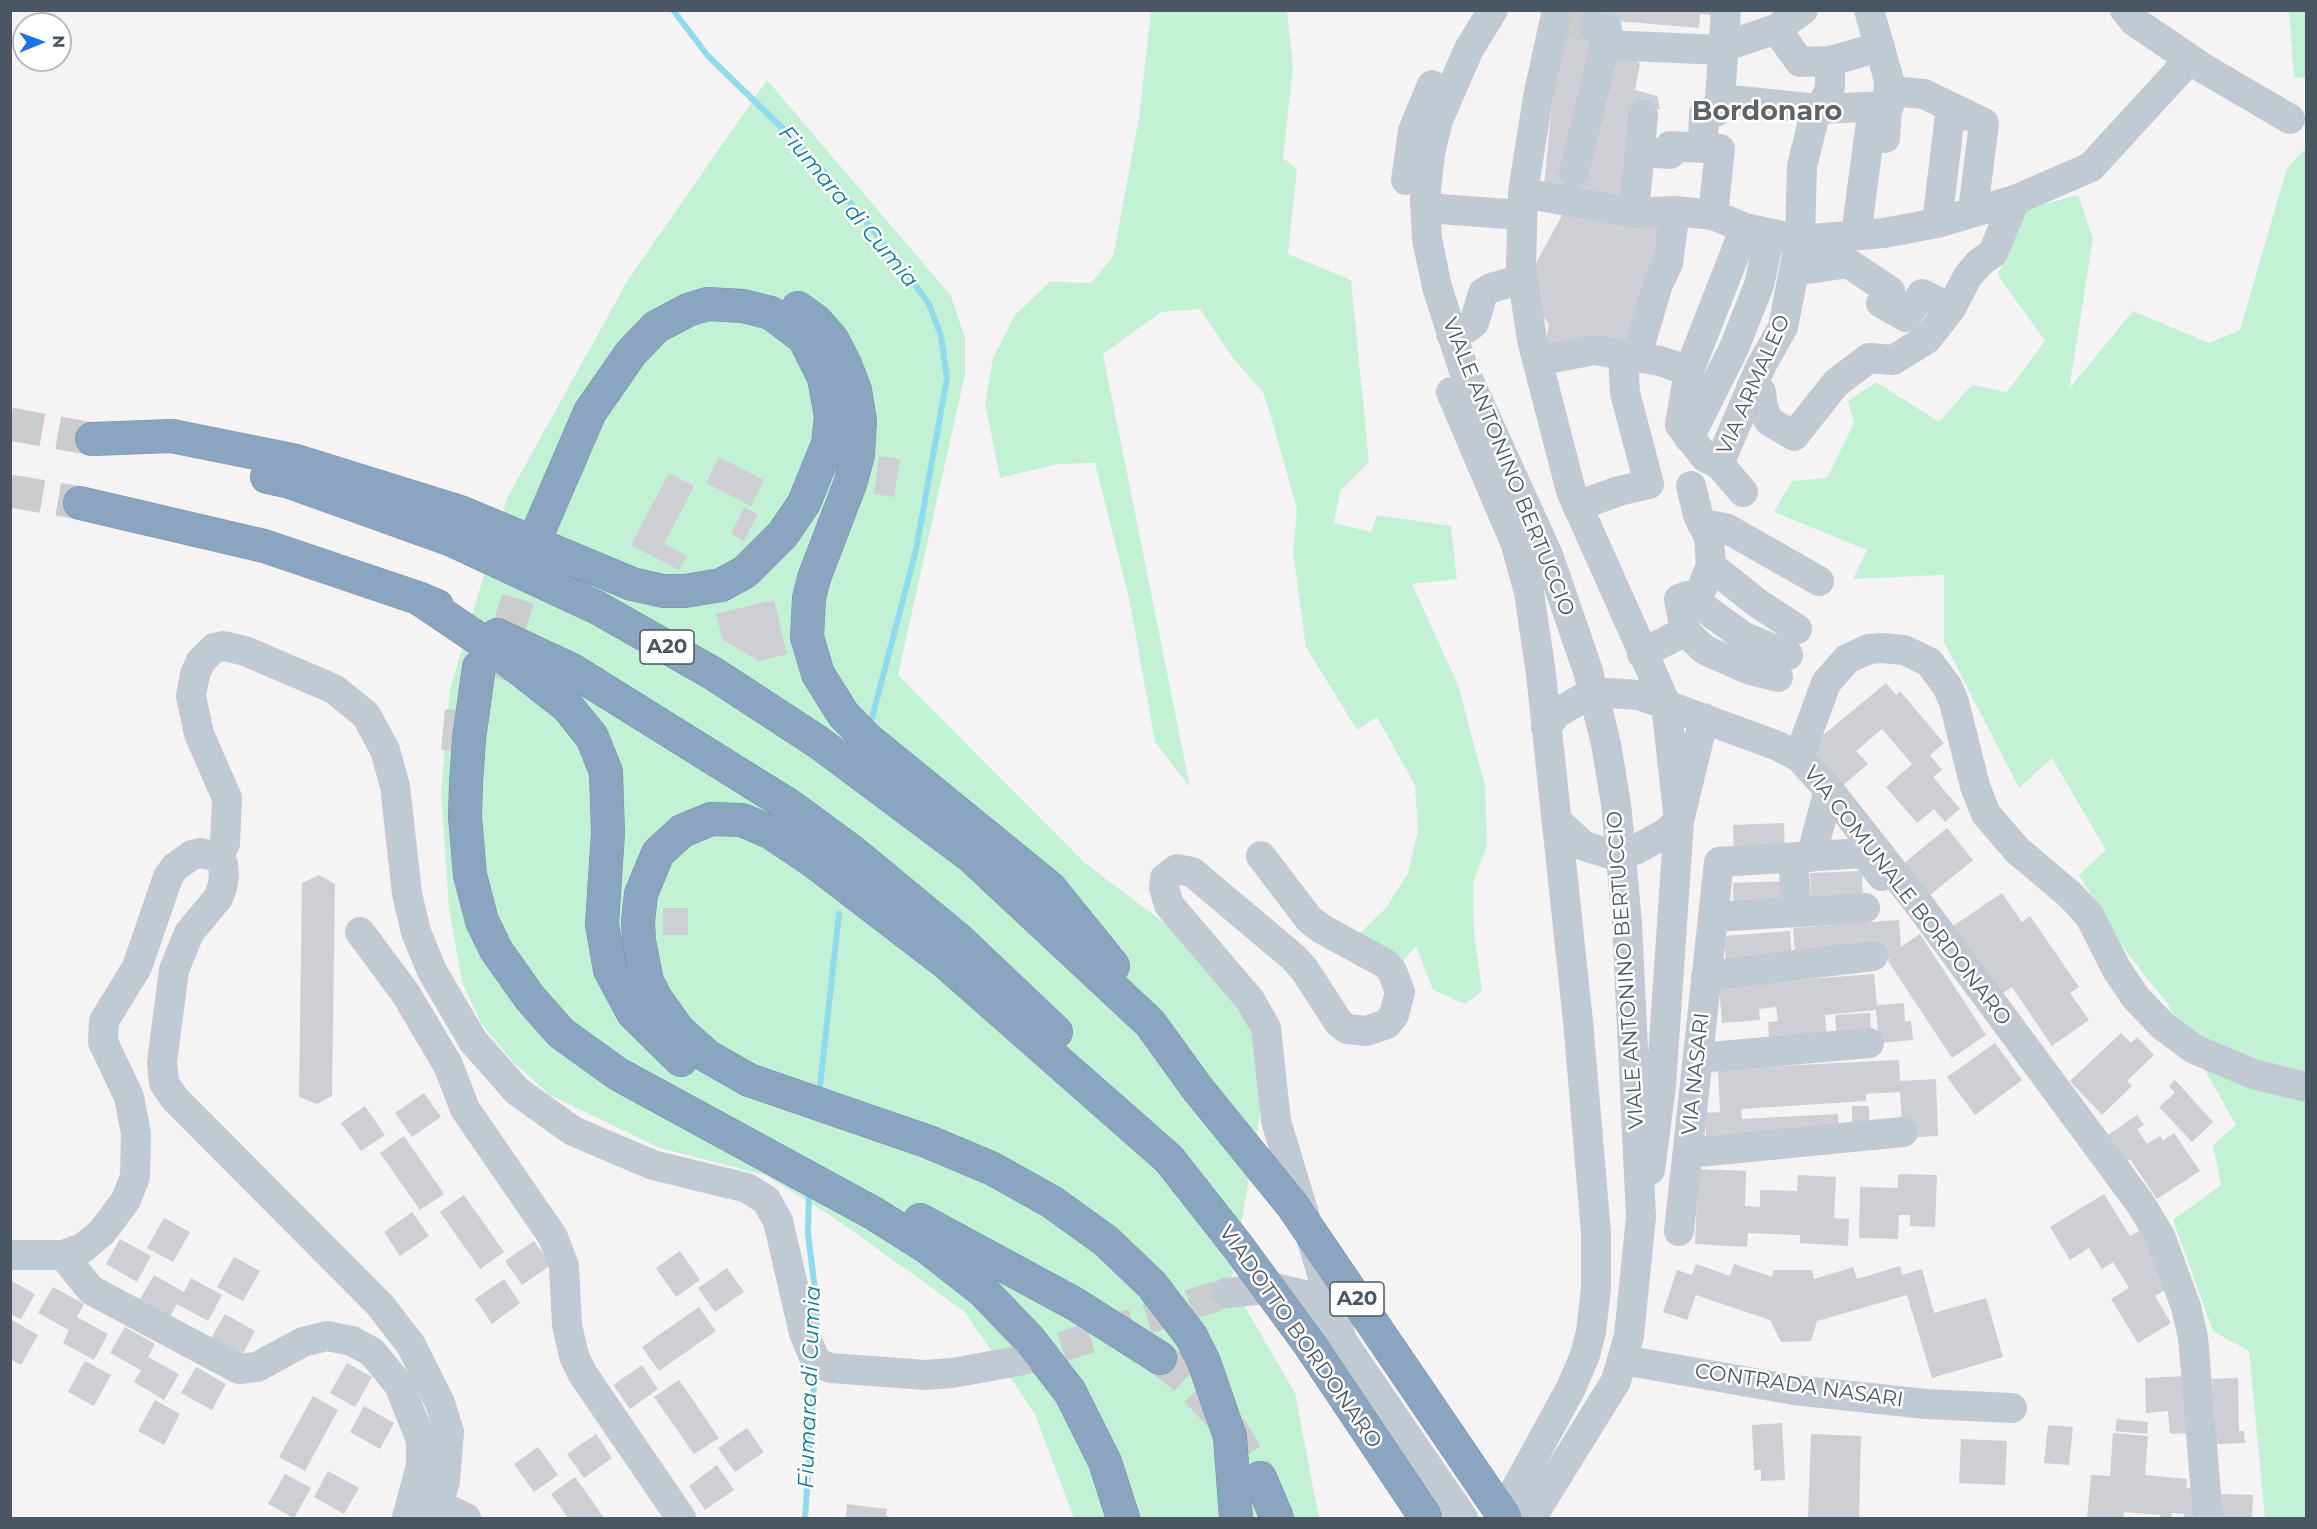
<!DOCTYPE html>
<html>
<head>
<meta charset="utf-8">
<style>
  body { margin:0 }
  #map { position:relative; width:2317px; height:1529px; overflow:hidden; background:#f5f3f3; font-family:Montserrat,sans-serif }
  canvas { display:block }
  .frame { position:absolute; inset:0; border:12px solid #4a5661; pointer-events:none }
  .north { position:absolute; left:12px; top:12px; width:60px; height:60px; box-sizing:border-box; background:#fff; border:2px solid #b7bbc0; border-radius:50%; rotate:89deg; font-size:16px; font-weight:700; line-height:24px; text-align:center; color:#4a5661 }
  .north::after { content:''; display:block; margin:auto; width:21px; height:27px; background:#1a73e8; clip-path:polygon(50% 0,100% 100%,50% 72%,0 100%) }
</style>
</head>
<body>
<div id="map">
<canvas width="2317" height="1529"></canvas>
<div class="frame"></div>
<div class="north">N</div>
</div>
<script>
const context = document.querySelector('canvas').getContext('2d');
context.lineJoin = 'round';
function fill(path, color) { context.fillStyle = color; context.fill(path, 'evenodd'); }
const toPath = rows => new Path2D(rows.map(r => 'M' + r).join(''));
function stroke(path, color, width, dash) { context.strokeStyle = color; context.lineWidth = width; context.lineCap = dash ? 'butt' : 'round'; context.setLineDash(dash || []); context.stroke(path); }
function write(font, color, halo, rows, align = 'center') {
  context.font = font + ' Montserrat,sans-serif'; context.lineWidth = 5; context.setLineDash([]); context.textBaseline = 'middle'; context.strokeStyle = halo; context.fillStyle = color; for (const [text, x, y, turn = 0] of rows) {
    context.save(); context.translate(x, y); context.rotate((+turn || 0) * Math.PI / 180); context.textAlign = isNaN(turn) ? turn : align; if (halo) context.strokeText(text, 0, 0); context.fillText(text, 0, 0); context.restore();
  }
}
fill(toPath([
  [1151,11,1287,11,1293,67,1283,158,1297,169,1288,254,1351,280,1369,462,1340,491,1334,523,1371,532,1377,515,1451,526,1457,579,1412,584,1458,685,1485,786,1487,846,1473,882,1474,932,1482,991,1465,1004,1433,990,1416,946,1400,964,1358,935,1386,908,1408,873,1418,831,1415,785,1377,717,1357,730,1306,647,1293,553,1297,509,1272,420,1263,392,1233,358,1200,309,1161,312,1103,354,1190,787,1155,742,1129,598,1095,463,1057,464,1000,478,985,403,993,358,1015,315,1050,282,1091,283,1113,257,1139,118],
  [2289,11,2306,11,2306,77,2294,78],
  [767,80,951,296,965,338,965,374,898,675,1086,864,1171,928,1260,1034,1263,1087,1258,1127,1231,1283,1295,1393,1319,1518,1074,1518,1034,1412,964,1311,833,1217,765,1175,660,1148,550,1095,513,1062,481,1023,462,982,449,908,441,793,450,689,507,498,628,280],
  [2306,148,2306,1518,2265,1518,2249,1351,2213,1331,2173,1220,2221,1185,2213,1145,2236,1125,2167,1003,2125,950,2079,875,2106,850,2052,758,2019,788,1944,642,1944,575,1853,579,1867,550,1774,512,1792,481,1827,478,1854,423,1848,401,1876,382,1939,422,1972,385,2007,392,2045,341,1998,275,2023,210,2078,195,2093,239,2069,389,2133,311,2209,343,2240,330,2287,168]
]), '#c3f1d5');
stroke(toPath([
  [673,10,708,56,808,153,889,249,929,304,941,336,947,378,916,550,872,718],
  [819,1095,839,914],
  [809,1191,808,1234,817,1305,817,1327],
  [805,1518,815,1371]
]), '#90daee', 6);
fill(toPath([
  [1561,10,1589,10,1595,35,1598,84,1625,49,1640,64,1635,90,1657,96,1660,109,1634,110,1632,210,1543,196],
  [1604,10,1711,10,1711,15,1700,14,1699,28,1604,20],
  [1566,208,1668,225,1627,346,1544,350,1549,324,1538,310,1533,279,1536,263],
  [879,456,900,459,894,497,874,494],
  [719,457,764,480,751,506,706,483],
  [669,473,694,486,664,544,687,556,679,570,631,545],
  [744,507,758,514,744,541,731,534],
  [774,600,787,654,759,661,723,640,716,614],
  [1886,683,1896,695,1900,691,1944,743,1930,755,1942,770,1933,777,1960,809,1945,822,1934,809,1917,823,1886,787,1912,764,1882,729,1856,751,1868,764,1843,785,1810,746],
  [445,709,468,711,464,752,441,750],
  [1784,823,1785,855,1734,856,1733,825],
  [1947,828,1973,860,1924,900,1898,868],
  [1862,871,1863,907,1812,909,1810,873],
  [319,875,335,884,332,1096,317,1104,299,1097,300,1023,302,883],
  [1787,881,1788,912,1734,914,1733,883],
  [2002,893,2022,922,2030,916,2079,987,2070,993,2089,1020,2052,1046,2012,987,2000,995,1953,926],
  [663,908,688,908,688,935,663,935],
  [1899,920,1901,947,1920,934,1986,1035,1952,1058,1888,961,1890,959,1796,966,1793,928],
  [1790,931,1793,973,1727,978,1724,936],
  [1874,974,1877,1005,1904,1003,1905,1022,1911,1021,1913,1040,1879,1043,1876,1010,1825,1015,1828,1046,1770,1051,1768,1022,1778,1021,1776,1007,1759,1009,1760,1020,1722,1023,1719,986],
  [1870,1013,1872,1048,1838,1050,1835,1015],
  [2121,1033,2131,1043,2137,1037,2154,1055,2127,1081,2132,1086,2102,1115,2070,1081],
  [1995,1043,2022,1080,1975,1115,1947,1077],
  [1899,1060,1900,1081,1936,1079,1938,1136,1903,1138,1900,1092,1866,1094,1866,1101,1741,1109,1742,1119,1838,1114,1839,1141,1707,1155,1705,1113,1720,1112,1718,1069],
  [2175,1080,2213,1122,2192,1142,2159,1107,2175,1093,2169,1086],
  [424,1093,441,1117,412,1137,395,1113],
  [365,1106,385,1135,361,1151,341,1123],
  [1852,1106,1869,1106,1869,1133,1852,1133],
  [2137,1115,2144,1125,2137,1129,2147,1144,2160,1136,2163,1141,2174,1133,2200,1171,2157,1199,2130,1159,2126,1162,2108,1135],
  [404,1136,444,1194,420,1210,380,1153],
  [1698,1169,1746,1171,1745,1206,1760,1207,1760,1190,1797,1191,1798,1175,1836,1177,1834,1218,1849,1219,1848,1246,1800,1243,1800,1235,1748,1233,1747,1247,1695,1244],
  [1898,1174,1937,1175,1935,1227,1910,1226,1910,1215,1899,1215,1898,1239,1859,1238,1860,1187,1898,1188],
  [2104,1194,2130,1236,2141,1230,2174,1284,2155,1296,2171,1323,2138,1343,2111,1299,2129,1288,2113,1262,2102,1269,2089,1248,2070,1260,2050,1227],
  [464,1195,504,1252,480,1269,440,1212],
  [412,1212,429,1236,400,1256,384,1232],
  [164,1218,190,1232,173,1262,147,1248],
  [120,1239,151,1256,137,1282,106,1264],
  [534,1241,551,1265,522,1285,505,1261],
  [680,1251,700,1280,676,1297,656,1268],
  [234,1257,260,1271,243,1301,217,1287],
  [1696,1264,1730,1276,1734,1264,1772,1277,1774,1270,1812,1270,1814,1279,1853,1267,1857,1279,1900,1266,1902,1275,1922,1269,1934,1313,1986,1298,2003,1357,1932,1378,1907,1295,1817,1321,1811,1341,1781,1342,1770,1320,1696,1295,1687,1320,1663,1312,1677,1270,1692,1275],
  [727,1268,744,1292,715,1312,698,1288],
  [154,1275,184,1292,191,1278,222,1295,208,1321,177,1304,170,1317,139,1301],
  [504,1279,520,1303,492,1324,475,1299],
  [10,1280,35,1294,21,1319,10,1314],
  [53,1287,84,1304,77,1317,108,1334,94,1360,63,1343,69,1330,38,1313],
  [699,1307,716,1331,659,1371,642,1347],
  [225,1314,255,1331,241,1357,210,1340],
  [12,1320,38,1335,21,1365,10,1359],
  [125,1327,155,1344,148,1357,179,1374,164,1400,134,1382,141,1370,110,1353],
  [85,1361,111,1375,94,1406,68,1392],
  [347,1363,372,1377,355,1407,330,1393],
  [642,1365,658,1389,630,1409,613,1385],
  [196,1367,226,1384,212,1410,181,1393],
  [2187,1376,2190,1433,2170,1434,2168,1411,2146,1413,2145,1378],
  [2238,1378,2239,1431,2244,1431,2245,1443,2216,1444,2212,1379],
  [679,1380,719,1438,694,1454,654,1397],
  [313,1396,338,1410,305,1471,279,1457],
  [155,1400,180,1414,164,1445,138,1431],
  [364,1406,394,1423,380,1449,350,1432],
  [2117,1419,2148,1422,2147,1434,2115,1431],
  [1782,1423,1785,1480,1761,1481,1761,1470,1754,1470,1752,1425],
  [2048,1425,2073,1427,2069,1465,2044,1463],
  [747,1428,764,1452,735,1472,718,1448],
  [2113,1433,2148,1436,2145,1475,2187,1479,2186,1488,2200,1489,2197,1518,2184,1518,2184,1514,2172,1513,2171,1518,2160,1518,2160,1515,2124,1512,2123,1518,2087,1518,2091,1475,2110,1476],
  [596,1434,612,1458,584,1478,567,1454],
  [1811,1434,1861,1436,1859,1518,1808,1518],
  [1961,1439,2007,1441,2005,1485,1959,1483],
  [538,1447,558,1475,534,1492,514,1464],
  [717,1465,734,1490,705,1510,689,1486],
  [328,1471,359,1488,344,1514,314,1497],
  [285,1474,311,1488,294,1518,268,1504],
  [575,1477,595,1505,604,1518,568,1518,551,1494],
  [2219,1494,2253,1495,2252,1518,2218,1518],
  [847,1504,887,1509,886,1516,894,1518,846,1518]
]), '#cdcfd5');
stroke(toPath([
  [1560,23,1593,26],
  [1019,1361,1226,1293]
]), '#caccce', 30, [30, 15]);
stroke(toPath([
  [10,424,92,439],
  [10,491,80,503],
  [494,677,534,546],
  [1160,1358,1185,1378,1228,1424,1260,1478]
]), '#caccce', 33, [33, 16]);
const highway = toPath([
  [798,308,816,321,832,339,845,364,855,390,860,421,858,455,850,484,814,578,809,598,807,637,818,674,843,714,866,738,1050,888,1113,966],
  [92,439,172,436,296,461,460,512,632,584,663,591,685,591,721,585,745,572,783,534,804,503,828,444,831,416,824,378,804,338,771,313,743,306,707,304,688,310,656,327,631,353,590,412,539,530],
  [267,477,290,482,452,540,598,608,714,674,818,742,972,857,1150,1023,1197,1088],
  [80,503,264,546,418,598,437,606],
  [418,598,498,652,567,706,592,737,606,772,608,833,602,924,610,970,633,1013,681,1060],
  [497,635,572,670,790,806,854,853,958,939,1056,1032],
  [479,667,469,739,466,783,465,817,470,875,482,921,496,950,530,998,561,1033,618,1074,873,1213,927,1247,982,1290,1029,1339,1070,1392,1105,1462,1123,1518],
  [1169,1159,945,962,816,863,770,832,742,820,711,819,682,831,658,853,641,894,638,921,639,941,647,981,656,999,679,1031,707,1056,749,1080,929,1142,993,1169,1052,1202,1106,1241,1152,1285,1191,1336,1204,1362,1230,1437,1236,1518],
  [920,1220,1075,1304,1160,1358],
  [1260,1478,1277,1518]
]);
stroke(highway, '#7690ad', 34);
stroke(toPath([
  [1493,10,1469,49,1438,120,1430,153,1425,200,1427,239,1437,287,1463,368,1548,555,1588,671,1606,744,1616,804,1627,923,1641,1217,1629,1336,1616,1381,1531,1518],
  [1557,10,1538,97,1523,193,1521,267,1532,340,1571,491,1666,704,1679,821,1661,1086,1650,1170],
  [1869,10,1889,80,1885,138],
  [2125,10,2134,21,2203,68,2290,119],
  [1593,26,1607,28,1605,45,1723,50],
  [1776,29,1800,62,1830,61,1880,47],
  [1723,47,1776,29,1803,10],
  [1890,91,1924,94,1984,123,1973,211],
  [1720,99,1818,109,1889,106],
  [1703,148,1704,113,1715,112,1720,99,1726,10],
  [1641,152,1670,154,1670,146,1720,149,1713,215],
  [1574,172,1605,45],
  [1406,180,1413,131,1432,85],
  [1523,193,1634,213,1675,211,1713,215,1745,228,1800,240,1884,233,1937,223,2015,200,2091,167,2190,59],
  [1440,209,1522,215],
  [1634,213,1643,115],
  [1937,223,1951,107],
  [1856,235,1873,107],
  [1795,271,1848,263,1890,291,1881,303,1906,317,1922,294,1951,308],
  [1451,334,1467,328,1474,323,1483,293,1491,288,1523,279],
  [1636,358,1658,284,1668,263,1675,211],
  [1537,361,1594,350,1660,361,1689,371],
  [1751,388,1761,392,1763,408,1769,421,1794,436,1836,383,1869,358,1893,360,1927,339,1951,308,1968,276,1980,262,1993,253,2015,200],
  [1451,392,1515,542,1529,592,1541,674,1578,1021,1596,1233,1596,1288,1591,1332,1585,1355,1571,1388,1500,1518],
  [1689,438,1734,348,1759,285,1770,235],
  [1719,464,1761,366,1783,327,1800,240,1802,166,1815,114,1827,96,1830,86,1830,61],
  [1743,492,1719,464,1705,457,1680,425,1689,371,1745,228],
  [1577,506,1619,491,1649,484,1625,393,1623,356],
  [1702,524,1726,528,1819,581],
  [1711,566,1756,602,1797,629],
  [1696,602,1744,637,1788,655],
  [1685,631,1679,599,1687,596,1696,602,1711,566,1709,537,1698,515,1691,486],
  [1642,654,1685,631,1705,650,1750,670,1778,677],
  [1546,727,1557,713,1581,699,1608,693,1639,695,1778,746,1799,757,1829,790,1921,907,2140,1203,2160,1236,2186,1307,2193,1337,2208,1518],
  [1799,757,1826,683,1847,659,1869,649,1881,648,1904,650,1929,662,1947,686,1954,702,1975,786,1986,814,2017,850,2069,894,2089,915,2117,970,2136,998,2163,1026,2194,1049,2253,1074,2306,1087],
  [1557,821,1584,846,1610,854,1635,850,1666,833,1679,821,1704,718],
  [1261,856,1309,919,1322,929,1386,964,1392,971,1400,992,1394,1015,1387,1024,1366,1031,1347,1029,1339,1023,1304,969,1293,957,1192,872,1177,869,1165,878,1164,888,1169,905,1250,1000,1266,1028,1276,1121,1342,1340],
  [218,857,225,844,227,798,199,734,191,696,195,674,201,661,214,648,224,646,245,651,334,689,366,715,385,750,395,786,407,894,416,932,432,971,473,1041,517,1091,573,1131,653,1165,747,1188,766,1200,778,1221,804,1333,816,1362,830,1368,926,1375,952,1373,1019,1361],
  [1811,857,1829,790],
  [1793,858,1797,912],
  [1713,917,1865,908],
  [360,932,406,994,448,1065,465,1109,553,1237,564,1266,567,1325,574,1356,582,1373,681,1518],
  [1706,976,1873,956],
  [1698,1058,1869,1043],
  [1688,1153,1903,1132],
  [1679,1231,1719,862,1864,853,1882,876],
  [10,1255,63,1255,83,1248,102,1232,126,1200,135,1177,136,1133,129,1097,103,1042,104,1021,137,967,168,877,175,867,192,855,201,853,218,857,223,864,224,876,222,888,218,898,189,933,174,970,162,1062,164,1083,175,1099,380,1305,411,1345,440,1403,449,1432,445,1481,434,1518],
  [63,1255,91,1290,239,1369,257,1367,303,1342,327,1336,352,1341,372,1352,399,1385,421,1440,421,1466,407,1518],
  [1226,1293,1275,1288,1305,1295,1316,1303,1463,1518],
  [1623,1360,1794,1390,1926,1404,2012,1408],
  [439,1505,466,1518]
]), '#c1cad2', 30);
stroke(highway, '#8ba5c1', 33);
const highwayBridge = toPath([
  [1197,1088,1292,1205,1505,1518],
  [1169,1159,1239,1248,1310,1345,1426,1518]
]);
stroke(highwayBridge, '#7690ad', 34, []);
stroke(highwayBridge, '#8ba5c1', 33);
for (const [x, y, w] of [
  [667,647,54],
  [1357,1299,54]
]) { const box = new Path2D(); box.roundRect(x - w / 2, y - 17, w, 34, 4.5); context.fillStyle = '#fff'; context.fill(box); stroke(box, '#4a5661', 1.5); }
write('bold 20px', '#4a5661', null, [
  ["A20",667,647],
  ["A20",1357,1299]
]);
write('21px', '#4a5661', '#fff', [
  ["VIA ARMALEO",1754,385,-66],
  ["VIALE ANTONINO BERTUCCIO",1508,467,68],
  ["VIA COMUNALE BORDONARO",1907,896,52],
  ["VIALE ANTONINO BERTUCCIO",1626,970,-94],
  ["VIA NASARI",1696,1074,-84],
  ["VIADOTTO BORDONARO",1300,1337,55],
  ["CONTRADA NASARI",1799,1386,8]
]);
write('italic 22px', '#0c7c9b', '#fff', [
  ["Fiumara di Cumia",848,207,50],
  ["Fiumara di Cumia",810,1387,-88]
]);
write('bold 27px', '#5f6368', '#fff', [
  ["Bordonaro",1767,112]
]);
</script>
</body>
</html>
